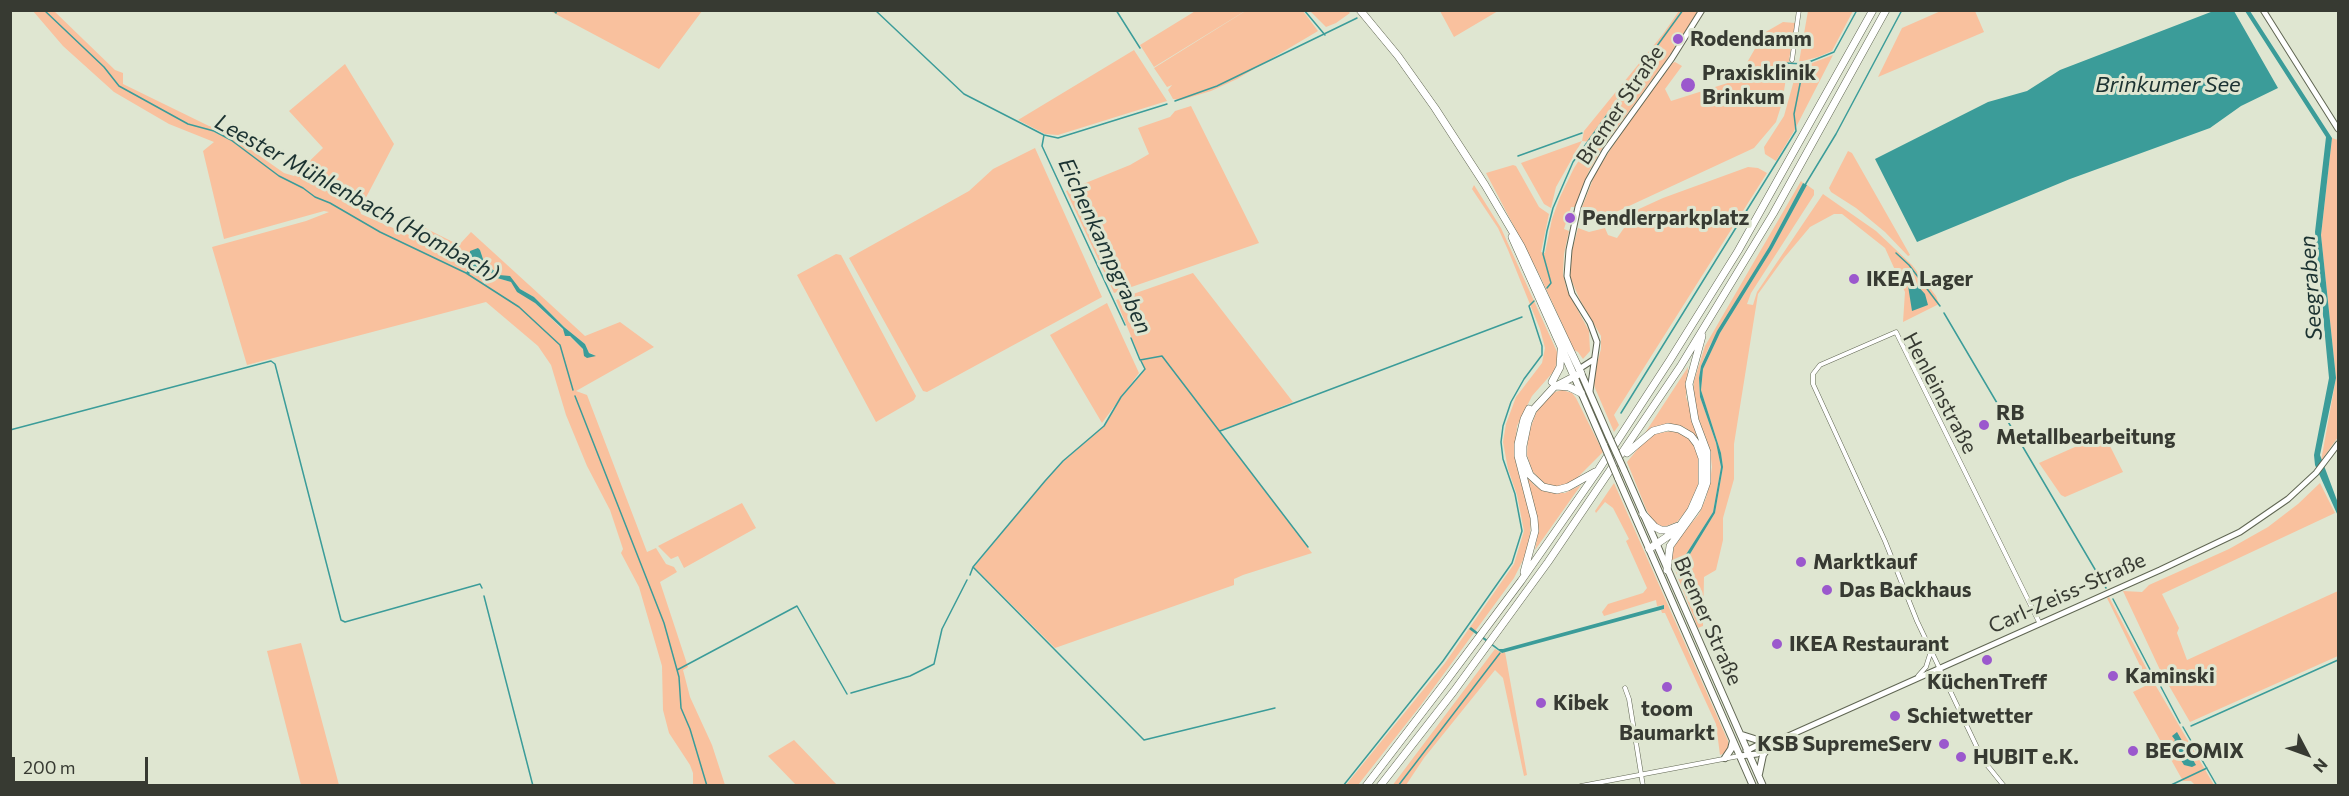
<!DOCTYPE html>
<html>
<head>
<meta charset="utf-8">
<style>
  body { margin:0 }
  #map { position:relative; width:2349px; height:796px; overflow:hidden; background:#dfe6d1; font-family:Commissioner,sans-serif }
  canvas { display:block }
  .frame { position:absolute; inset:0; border:12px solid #373a32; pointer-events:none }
  .north { position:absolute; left:2277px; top:724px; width:60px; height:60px; -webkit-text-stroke:4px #dfe6d1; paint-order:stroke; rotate:131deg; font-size:16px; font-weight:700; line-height:24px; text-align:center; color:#373a32 }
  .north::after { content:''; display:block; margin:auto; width:21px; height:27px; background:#373a32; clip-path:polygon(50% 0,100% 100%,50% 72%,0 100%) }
  .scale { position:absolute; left:12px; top:757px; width:136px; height:27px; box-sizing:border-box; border:3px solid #373a32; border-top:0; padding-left:8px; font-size:18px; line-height:21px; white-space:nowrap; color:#373a32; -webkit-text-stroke:4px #dfe6d1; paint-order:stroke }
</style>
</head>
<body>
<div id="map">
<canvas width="2349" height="796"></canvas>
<div class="frame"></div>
<div class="north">N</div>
<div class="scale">200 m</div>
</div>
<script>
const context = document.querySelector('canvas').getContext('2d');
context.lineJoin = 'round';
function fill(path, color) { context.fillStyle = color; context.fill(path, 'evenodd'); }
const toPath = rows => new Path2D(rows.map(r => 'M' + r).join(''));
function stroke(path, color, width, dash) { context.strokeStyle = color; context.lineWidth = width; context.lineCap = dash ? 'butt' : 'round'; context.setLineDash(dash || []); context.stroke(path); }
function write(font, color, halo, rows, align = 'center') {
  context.font = font + ' Commissioner,sans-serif'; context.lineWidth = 6; context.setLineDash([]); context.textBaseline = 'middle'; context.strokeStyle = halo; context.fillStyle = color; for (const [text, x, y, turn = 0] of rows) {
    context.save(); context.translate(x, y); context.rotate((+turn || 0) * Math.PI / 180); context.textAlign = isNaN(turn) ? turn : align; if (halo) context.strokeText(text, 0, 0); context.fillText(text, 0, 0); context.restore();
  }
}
fill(toPath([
  [1197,10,1245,11,1154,67,1140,45],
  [1247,10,1303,11,1318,31,1237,79,1211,91,1181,100,1173,99,1168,90,1172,85,1167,87,1154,68],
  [1943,10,1975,11,1984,32,1878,77,1902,28],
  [33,11,54,11,115,70,123,73,123,84,209,126,220,128,284,173,294,176,323,148,289,111,345,64,394,144,360,209,361,214,416,238,423,227,459,245,471,232,585,336,620,322,654,347,576,391,587,395,647,552,656,548,666,564,674,567,677,572,660,582,688,667,683,670,690,697,712,745,725,785,693,785,693,773,690,765,669,733,663,710,662,666,639,587,621,553,623,549,610,510,587,466,566,415,551,365,538,346,486,302,247,365,212,247,306,221,329,212,324,211,224,239,203,151,214,142,169,124,114,92,63,46],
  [480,250,484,262,499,275,514,282,520,289,534,297,564,327,585,344,589,353,593,354,585,356,583,349,535,303,511,282,497,278,482,265,466,273,472,260],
  [550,11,702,10,702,11,659,69],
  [1310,11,1348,11,1350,13,1336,23,1326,27],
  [1440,11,1498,11,1454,37],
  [1679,11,1698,11,1683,35,1681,34,1674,45,1676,47,1603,147,1589,171,1575,207,1571,207,1564,229,1569,231,1564,254,1563,274,1567,290,1589,331,1590,351,1583,359,1578,352,1574,350,1542,280,1486,173,1513,165,1516,166,1539,207,1549,214,1541,252,1545,253,1552,219,1560,197,1574,168,1591,142,1582,141,1556,187,1551,208,1544,204,1521,163,1582,141,1584,131,1663,34],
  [1808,11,1853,11,1832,51,1818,57,1799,62],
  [1783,22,1795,23,1782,103,1776,122,1754,148,1601,219,1584,220,1585,217,1582,217,1583,213,1581,210,1595,174,1629,120,1672,63,1675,62,1682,66,1665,89,1671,101,1737,80,1764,33],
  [1134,50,1167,101,1058,135,1045,134,1018,120],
  [1833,55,1794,131,1776,161,1768,156,1765,154,1764,147,1784,116,1798,66,1807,65],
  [1191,106,1259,243,1114,293,1066,191,1130,165,1149,154,1138,128,1170,117,1175,111],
  [2332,138,2338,140,2338,437,2321,461,2336,378,2321,235],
  [1035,148,1102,297,927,392,923,391,849,258,969,191,993,169],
  [1848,151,1852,153,1910,255,1908,256,1885,232,1856,208,1831,192,1829,188],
  [1748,167,1758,168,1767,173,1614,415,1619,425,1614,432,1595,388,1593,378,1601,349,1601,336,1580,300,1570,277,1571,254,1578,228,1589,232,1605,228,1608,235,1617,238,1624,228,1621,218,1628,214,1663,198],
  [1801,181,1803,183,1769,247,1709,347,1701,366,1699,378,1700,397,1716,443,1721,467,1713,512,1685,556,1685,571,1692,589,1689,594,1690,597,1696,593,1687,567,1687,559,1715,513,1723,467,1721,453,1701,390,1703,369,1720,333,1772,249,1807,185,1814,190,1814,195,1751,293,1747,304,1753,305,1757,292,1823,194,1876,231,1912,265,1936,296,1939,304,1903,322,1905,292,1885,248,1842,214,1834,214,1810,227,1784,258,1758,294,1734,444,1734,479,1723,518,1723,540,1716,570,1704,577,1703,626,1698,628,1671,560,1675,543,1699,514,1706,498,1710,481,1712,467,1710,450,1697,414,1693,393,1694,381,1705,346],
  [1474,185,1501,228,1558,354,1555,370,1532,396,1517,426,1515,449,1517,467,1531,519,1529,548,1514,578,1421,705,1358,785,1345,786,1445,663,1514,564,1524,531,1517,495,1508,469,1503,442,1506,424,1516,397,1542,363,1545,348,1540,329,1508,250,1498,228,1472,189],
  [836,254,841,255,916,396,914,400,876,422,797,275],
  [1193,273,1293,402,1219,431,1312,553,1243,575,1234,579,1234,585,1055,648,974,567,1045,481,1064,461,1104,426,1121,398,1145,370,1116,300],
  [1107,303,1139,373,1102,423,1050,335],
  [1688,367,1686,397,1701,441,1684,427,1672,424,1655,428,1645,433],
  [1562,390,1572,393,1576,398,1603,452,1574,481,1559,487,1545,484,1532,471,1527,455,1528,435,1536,413,1544,401,1555,392],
  [1675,431,1691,440,1700,460,1698,485,1687,510,1677,522,1664,527,1655,524,1647,511,1627,462,1645,440,1657,433],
  [2104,434,2123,472,2065,497,2061,495,2039,463],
  [1525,473,1534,485,1546,492,1565,493,1581,485,1535,550,1538,533,1537,517],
  [1614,483,1728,741,1729,748,1725,753,1720,755,1716,724,1665,613,1662,613,1661,610,1664,609,1664,605,1657,606,1656,600,1604,616,1602,612,1608,604,1643,593,1647,588,1626,541,1629,539,1613,508,1605,502,1596,513,1595,511],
  [2320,483,2335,513,2162,594,2179,628,2177,633,2187,660,2338,591,2338,656,2190,722,2161,672,2123,591,2142,592,2149,585,2229,549,2268,527,2298,504],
  [742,503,756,528,684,568,678,556,671,559,658,546],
  [2109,597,2153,681,2214,785,2195,785,2191,781,2183,781,2133,692,2149,684,2107,598],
  [301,643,339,785,301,785,267,651],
  [1495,649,1502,653,1505,652,1527,775,1524,776,1503,678,1495,670,1424,758,1406,785,1392,786],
  [794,740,837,785,796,785,768,756]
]), '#f9c19e');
fill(toPath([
  [2216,10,2234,11,2278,88,2241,106,2210,128,2070,179,1917,242,1875,159,1988,102,2027,91,2060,70],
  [2245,11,2250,11,2332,138,2321,235,2336,378,2320,455,2338,503,2338,516,2315,465,2314,455,2329,378,2315,232,2326,137],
  [1803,183,1807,185,1772,249,1720,333,1703,369,1701,390,1721,453,1723,467,1715,513,1687,559,1687,567,1696,593,1690,597,1688,594,1692,589,1685,571,1685,556,1713,512,1721,467,1716,443,1700,397,1699,378,1701,366,1717,331,1769,247],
  [478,248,480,250,484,262,499,275,510,276,520,289,534,297,564,327,585,344,589,353,596,356,587,358,584,356,583,349,570,336,565,336,563,329,535,303,517,292,511,282,497,278,482,265,470,272,469,275,466,273,472,263,469,258,470,251],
  [1906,273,1925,294,1928,305,1912,311],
  [1664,605,1664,609,1502,653,1469,629,1471,627,1499,649,1503,649],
  [2177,732,2196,765,2192,767,2184,765,2174,749,2172,744,2175,740,2172,736]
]), '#3b9c99');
stroke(toPath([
  [44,10,104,67,119,86,188,124,214,131,231,140,279,176,303,188,315,197,330,203,380,232,466,273,519,307,560,345,573,390],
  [875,10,964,94,1044,135,1058,138,1167,104],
  [1116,10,1140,48],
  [1304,10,1325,35],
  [554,11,556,13,557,10],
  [1371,11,1373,10],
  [1778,81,1781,66,1785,63,1804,64,1834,52,1857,10],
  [1175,101,1217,86,1357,18],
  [1044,135,1042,146,1125,325],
  [1518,156,1582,133],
  [1805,185,1836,134,1902,10],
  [1896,253,1909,265,1940,306],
  [1547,288,1551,283,1543,254,1547,231,1553,208,1573,162,1683,10],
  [1944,313,2106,588],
  [1131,338,1140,360,1162,356,1308,547],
  [575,396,664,623,679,677,681,708,690,729,707,786],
  [1621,413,1796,131,1794,114,1804,64],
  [10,430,271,361,275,364,341,620,345,622,480,584,482,588],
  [1220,431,1522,317],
  [973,567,1144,740,1275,708],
  [970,575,973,567,1045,481,1063,461,1104,426,1121,397,1145,369,1141,361],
  [484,596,533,786],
  [2113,599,2155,679],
  [677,670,797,606,847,694],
  [2161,687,2180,723],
  [851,693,910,676,934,664,942,629,967,580],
  [2191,726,2338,660],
  [2183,727,2217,786],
  [1343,786,1443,661,1512,563,1522,531,1515,494,1503,459,1501,442,1503,426,1511,402,1524,379,1542,355,1542,346,1529,306,1534,301],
  [1398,786,1500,653],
  [2169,786,2207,768]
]), '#3b9c99', 1.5);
const street = toPath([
  [1792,60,1799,10],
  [1918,676,1926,667,1931,651],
  [1625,688,1629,699,1643,786],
  [1581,786,1739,756],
  [2004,786,1983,760,1917,621,1885,541,1813,384,1813,374,1820,365,1896,332,2040,624]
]);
const secondary = toPath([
  [2263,10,2338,129],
  [1579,369,1593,360],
  [1590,391,1597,342,1590,323,1572,294,1567,276,1569,250,1578,207,1588,181,1605,151,1672,58,1702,10],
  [1746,751,1764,742,1779,739],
  [1740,756,1757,754,1786,737,2160,570,2240,532,2288,499,2316,473,2338,444]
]);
const primary = toPath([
  [1581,373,1609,437],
  [1574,376,1604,445],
  [1624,470,1763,786],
  [1618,478,1753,786],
  [1742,735,1764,742],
  [1725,758,1731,749,1733,741],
  [1759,774,1763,755,1768,748]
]);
const highway = toPath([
  [1360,10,1398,56,1435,108,1485,185,1521,246,1581,373,1554,387,1533,410,1528,422,1523,446,1523,457,1530,475,1543,487,1557,490,1568,487,1595,472],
  [1512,237,1574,376],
  [1552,382,1560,367,1561,351],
  [1556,386,1569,387,1581,393],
  [1627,453,1653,431,1668,427,1679,429,1691,436,1697,444,1702,458,1702,485,1691,510,1677,530,1649,549],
  [1643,514,1655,527,1661,530,1668,530,1678,526],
  [1667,570,1670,546,1698,507,1707,482,1707,452,1695,420,1689,384,1702,336],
  [1524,572,1535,531,1534,518,1518,456,1518,444,1524,419,1529,409],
  [1366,786,1444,684,1521,581,1599,469,1670,360,1738,251,1873,10],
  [1380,786,1454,691,1548,562,1680,367,1773,214,1886,10]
]);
stroke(street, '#606653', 5);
stroke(secondary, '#606653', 7);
stroke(primary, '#606653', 8);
stroke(highway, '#606653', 8);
stroke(street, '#fff', 4);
stroke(secondary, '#fff', 5);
stroke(primary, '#fff', 6);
stroke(highway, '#fff', 7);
const primaryBridge = toPath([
  [1609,437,1624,470],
  [1604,445,1618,478]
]);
stroke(primaryBridge, '#606653', 8, []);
stroke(primaryBridge, '#fff', 6);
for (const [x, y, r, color] of [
  [1678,39,6,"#9b58cd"],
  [1688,85,8,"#9b58cd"],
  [1570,218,6,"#9b58cd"],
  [1854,279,6,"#9b58cd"],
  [1984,425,6,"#9b58cd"],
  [1801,562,6,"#9b58cd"],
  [1827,590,6,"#9b58cd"],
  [1777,644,6,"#9b58cd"],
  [1987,660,6,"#9b58cd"],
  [2113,676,6,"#9b58cd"],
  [1667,687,6,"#9b58cd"],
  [1541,703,6,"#9b58cd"],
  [1895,716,6,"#9b58cd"],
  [1944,744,6,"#9b58cd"],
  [2133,751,6,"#9b58cd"],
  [1961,757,6,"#9b58cd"]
]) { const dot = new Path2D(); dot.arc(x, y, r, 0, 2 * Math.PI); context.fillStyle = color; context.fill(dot); stroke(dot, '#dfe6d1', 2); }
write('bold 21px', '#373a32', '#dfe6d1', [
  ["Rodendamm",1690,39],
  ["Praxisklinik",1702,73],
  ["Brinkum",1702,97],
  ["Pendlerparkplatz",1582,218],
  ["IKEA Lager",1866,279],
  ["RB",1996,413],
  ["Metallbearbeitung",1996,437],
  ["Marktkauf",1813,562],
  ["Das Backhaus",1839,590],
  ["IKEA Restaurant",1789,644],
  ["Kaminski",2125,676],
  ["KüchenTreff",1987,682,"center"],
  ["Kibek",1553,703],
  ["toom",1667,709,"center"],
  ["Baumarkt",1667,733,"center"],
  ["Schietwetter",1907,716],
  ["KSB SupremeServ",1932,744,"right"],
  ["BECOMIX",2145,751],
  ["HUBIT e.K.",1973,757]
], 'left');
write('21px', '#373a32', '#dfe6d1', [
  ["Bremer Straße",1620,105,-56],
  ["Henleinstraße",1940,393,62],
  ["Carl-Zeiss-Straße",2067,593,-24],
  ["Bremer Straße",1708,621,66]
]);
write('italic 22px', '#1b3231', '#dfe6d1', [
  ["Brinkumer See",2168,85],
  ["Leester Mühlenbach (Hombach)",357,198,29],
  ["Eichenkampgraben",1105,246,65],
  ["Seegraben",2311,288,-94]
]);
</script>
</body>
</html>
